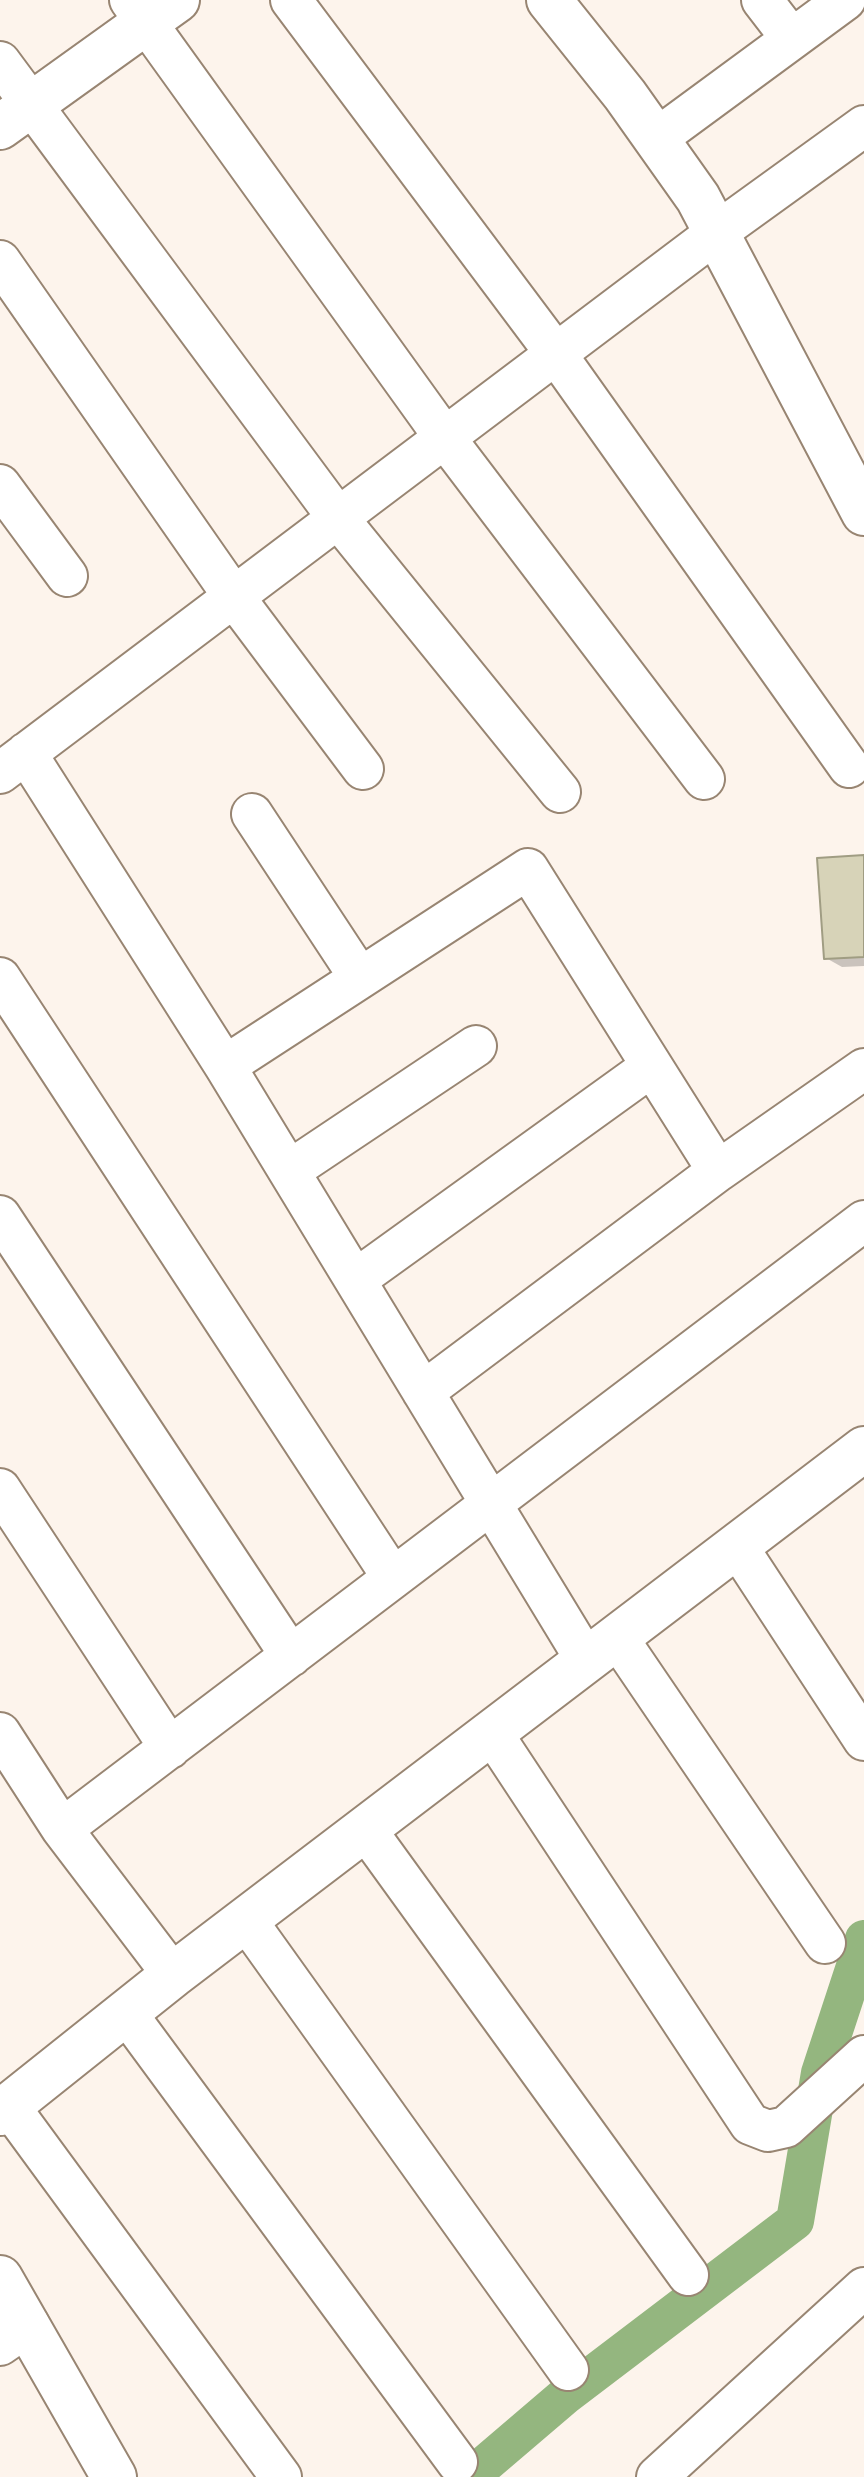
<!DOCTYPE html>
<html>
<head>
<meta charset="utf-8">
<style>
  body { margin:0 }
  canvas { display:block; background:#fdf4ec }
</style>
</head>
<body>
<canvas width="864" height="2477"></canvas>
<script>
const context = document.querySelector('canvas').getContext('2d');
context.lineJoin = 'round';
function fill(path, color) { context.fillStyle = color; context.fill(path, 'evenodd'); }
const toPath = rows => new Path2D(rows.map(r => 'M' + r).join(''));
function stroke(path, color, width, dash) { context.strokeStyle = color; context.lineWidth = width; context.lineCap = dash ? 'butt' : 'round'; context.setLineDash(dash || []); context.stroke(path); }
fill(toPath([
  [864,857,864,966,842,967,826,958]
]), '#0003');
stroke(toPath([
  [470,2477,566,2395,795,2221,820,2073,864,1939]
]), '#94b67f', 38);
const building = toPath([
  [864,855,864,957,824,959,817,858,864,855]
]);
fill(building, '#d7d3b8');
stroke(building, '#a09d83', 2);
const street = toPath([
  [130,0,445,438,704,779],
  [291,0,556,354,849,767],
  [762,0,792,39],
  [0,62,338,518,560,792],
  [656,139,845,0],
  [0,261,234,597,363,769],
  [0,485,67,576],
  [26,753,225,1066,586,1660],
  [0,773,716,233,864,126],
  [252,814,360,978],
  [0,978,393,1578],
  [225,1066,528,869,718,1171],
  [289,1171,476,1046],
  [0,1216,291,1656],
  [355,1280,652,1066],
  [423,1392,718,1171,864,1069],
  [0,1489,170,1748],
  [737,1546,864,1740],
  [617,1637,825,1943],
  [0,1733,62,1829],
  [492,1733,750,2124,768,2131,786,2127,864,2056],
  [366,1830,688,2275],
  [250,1920,254,1931,568,2370],
  [173,1975,62,1829,864,1221],
  [127,2014,457,2462],
  [9,2106,281,2477],
  [0,2345,29,2325],
  [657,2477,864,2288]
]);
const secondary = toPath([
  [549,0,625,95,698,198,864,513],
  [0,127,177,0],
  [0,2113,173,1975,864,1449],
  [0,2278,114,2477]
]);
stroke(street, '#988572', 44);
stroke(secondary, '#988572', 48);
stroke(street, '#fff', 40);
stroke(secondary, '#fff', 44);
</script>
</body>
</html>
